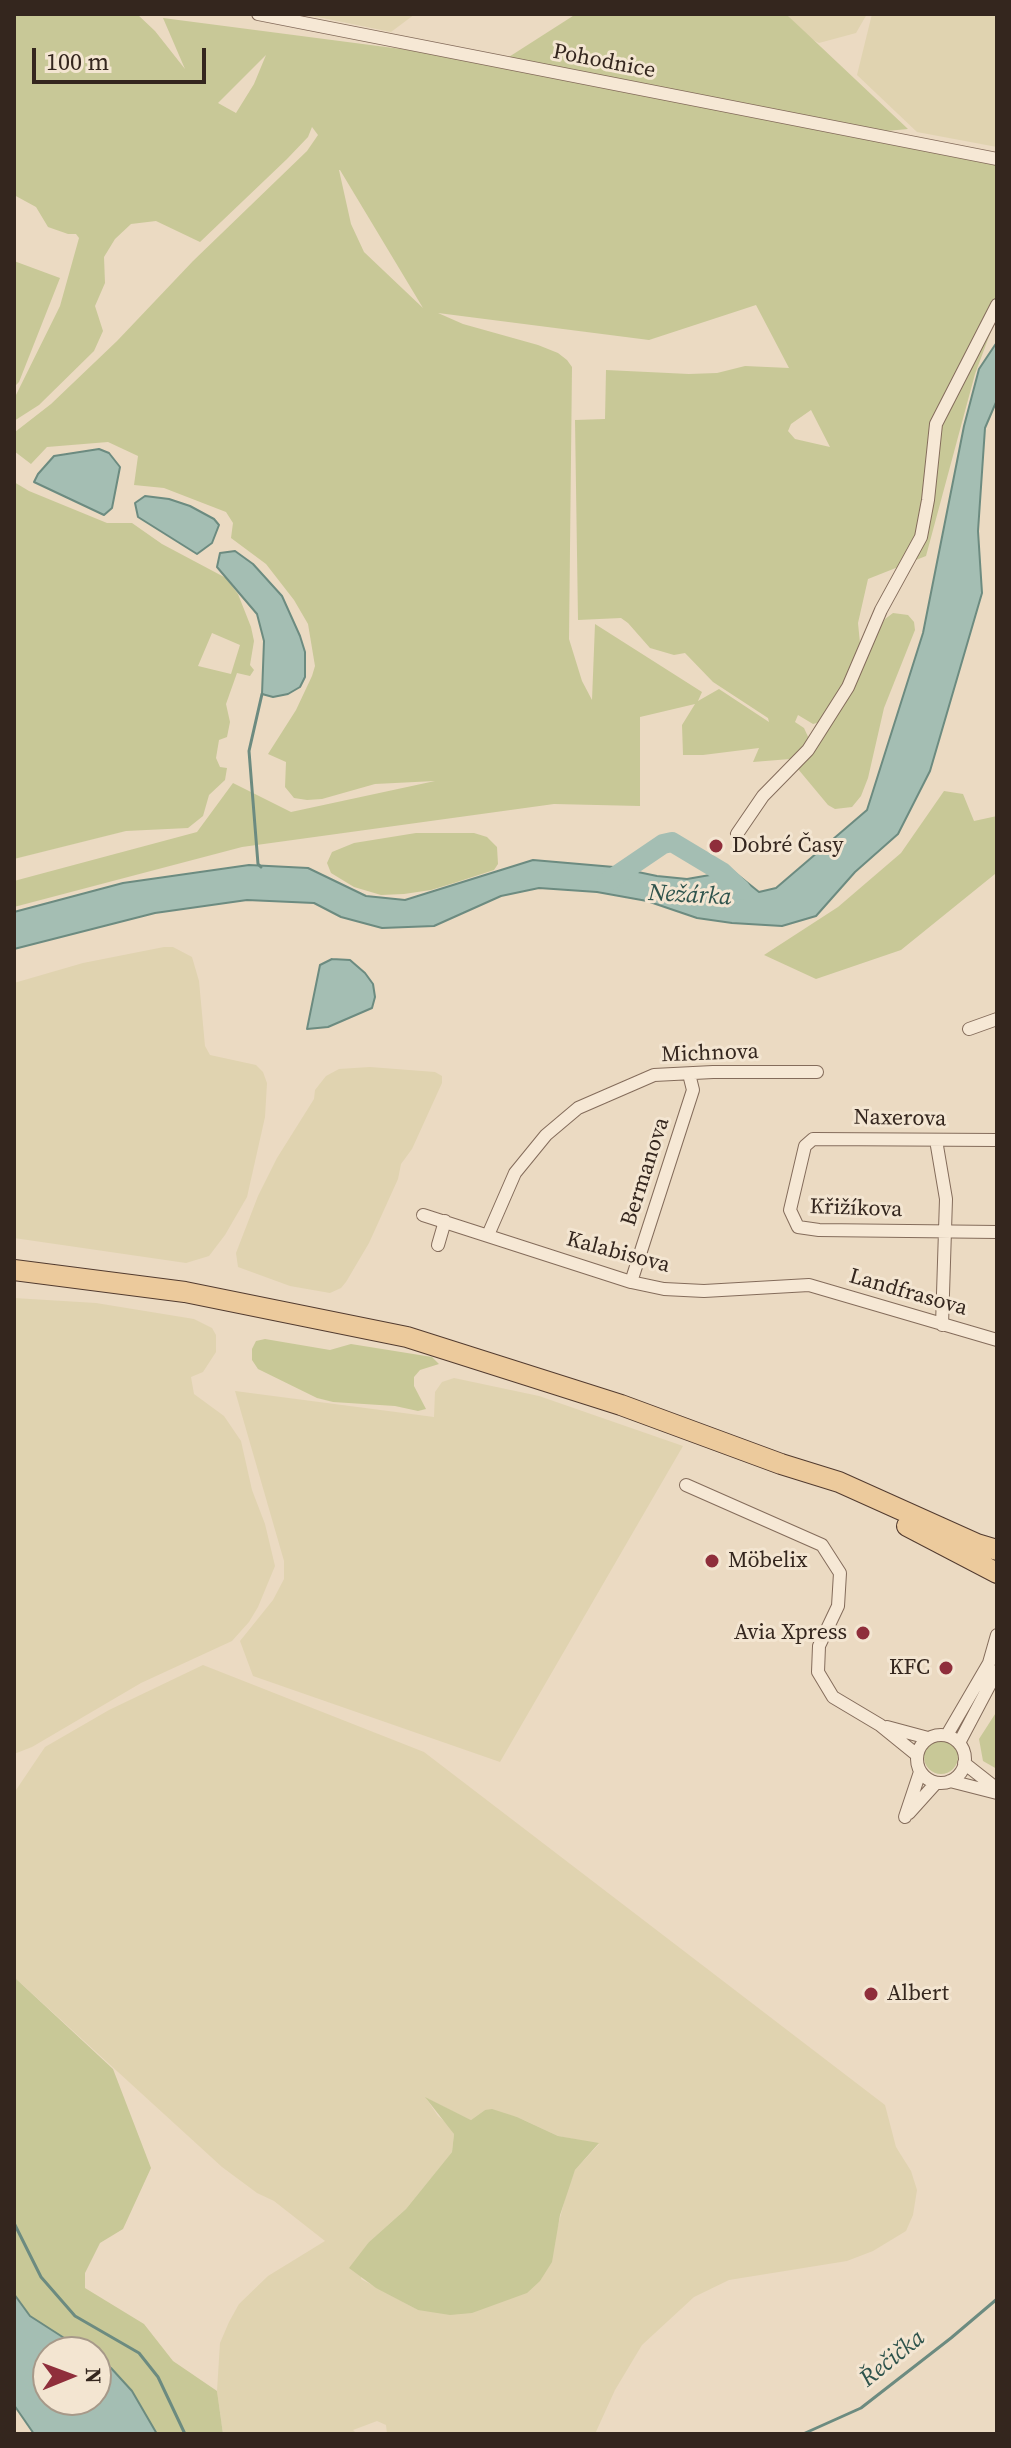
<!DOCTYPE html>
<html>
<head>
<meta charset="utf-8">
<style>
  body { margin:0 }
  #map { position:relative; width:1011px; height:2448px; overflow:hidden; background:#ebdac2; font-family:"Source Serif 4",serif }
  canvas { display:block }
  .frame { position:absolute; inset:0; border:16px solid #34261e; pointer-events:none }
  .north { position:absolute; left:32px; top:2336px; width:80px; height:80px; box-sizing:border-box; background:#f3e5d1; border:2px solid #a79989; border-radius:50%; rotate:89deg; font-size:22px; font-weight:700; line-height:32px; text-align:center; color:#34261e }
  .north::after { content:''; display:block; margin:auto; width:28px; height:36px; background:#8f2e3b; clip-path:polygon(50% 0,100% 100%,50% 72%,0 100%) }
  .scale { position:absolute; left:32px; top:48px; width:174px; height:36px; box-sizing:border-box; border:4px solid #34261e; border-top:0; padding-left:10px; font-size:24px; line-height:28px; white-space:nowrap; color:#34261e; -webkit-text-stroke:6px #f3e5d1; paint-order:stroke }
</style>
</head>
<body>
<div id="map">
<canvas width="1011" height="2448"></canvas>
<div class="frame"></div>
<div class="north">N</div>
<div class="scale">100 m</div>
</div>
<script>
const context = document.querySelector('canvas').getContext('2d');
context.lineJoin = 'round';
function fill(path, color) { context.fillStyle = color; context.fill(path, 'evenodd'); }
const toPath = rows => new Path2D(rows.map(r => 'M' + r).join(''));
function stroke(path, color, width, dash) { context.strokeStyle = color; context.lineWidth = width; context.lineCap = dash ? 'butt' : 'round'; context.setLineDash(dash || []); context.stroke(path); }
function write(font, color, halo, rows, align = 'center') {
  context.font = font + ' "Source Serif 4",serif'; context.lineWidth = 6; context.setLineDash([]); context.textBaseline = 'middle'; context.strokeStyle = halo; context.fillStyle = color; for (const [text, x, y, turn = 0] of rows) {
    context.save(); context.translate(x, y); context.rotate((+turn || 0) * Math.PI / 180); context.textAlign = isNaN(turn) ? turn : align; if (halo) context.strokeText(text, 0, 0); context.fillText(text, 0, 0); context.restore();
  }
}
fill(toPath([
  [303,14,415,14,391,32],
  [786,14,867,14,856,33,819,43,809,38],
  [872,14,997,14,997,147,917,132,857,75],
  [164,947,173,947,192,957,199,981,205,1046,210,1055,256,1065,263,1072,267,1083,265,1117,247,1197,225,1235,209,1256,186,1263,14,1238,14,983,83,963],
  [370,1067,435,1072,442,1076,442,1083,412,1149,401,1164,398,1179,369,1243,346,1282,341,1288,330,1293,290,1286,238,1267,236,1253,258,1196,277,1158,314,1099,315,1090,326,1076,339,1069],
  [14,1298,96,1303,194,1319,212,1328,216,1335,216,1352,203,1372,191,1377,194,1394,224,1416,241,1441,252,1490,265,1524,275,1566,258,1607,249,1622,232,1641,141,1683,32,1747,14,1754],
  [454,1378,539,1396,683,1446,500,1762,253,1676,240,1641,273,1600,284,1579,284,1561,235,1391,434,1417,435,1392,442,1382],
  [203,1665,424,1752,885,2105,896,2147,911,2171,917,2190,913,2215,906,2231,873,2251,847,2261,729,2280,694,2297,642,2345,615,2390,595,2434,387,2434,386,2425,377,2421,353,2430,357,2434,223,2434,217,2391,220,2343,229,2322,239,2304,268,2276,325,2241,274,2201,257,2193,222,2167,14,1977,14,1793,45,1747,109,1710],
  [426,2098,471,2120,485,2110,517,2117,558,2136,599,2144,575,2170,567,2191,555,2237,418,2310,361,2279,369,2242,406,2209,452,2152,454,2134,450,2126,438,2116]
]), '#e0d3b0');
fill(toPath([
  [14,14,137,14,155,31,185,69,163,18,501,62,576,14,786,14,908,129,865,133,997,159,997,315,975,374,926,556,868,579,858,623,860,643,840,693,820,722,813,724,798,715,795,722,804,728,810,741,800,754,790,759,753,762,759,748,703,755,683,755,682,725,695,704,640,717,640,806,554,804,242,847,14,907,14,881,197,832,233,783,291,812,435,781,375,784,322,799,307,800,294,798,285,787,286,762,268,754,296,710,312,676,315,666,308,624,294,600,266,564,231,538,233,523,226,512,164,488,134,485,138,456,108,442,47,447,31,464,14,451,15,432,51,404,117,341,193,261,307,151,318,135,312,127,308,137,287,159,200,242,156,221,131,224,115,239,104,257,105,283,95,306,103,331,94,351,39,405,14,421,14,399,60,306,79,238,76,234,68,234,48,227,36,207,14,195],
  [266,55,254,84,236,113,218,103],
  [339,170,340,170,423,308,364,252,351,224],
  [756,305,789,368,745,366,717,373,689,374,606,370,605,419,575,420,578,620,621,618,628,623,650,648,674,655,685,653,713,682,768,718,769,722,719,689,698,701,702,692,595,624,592,700,582,681,569,639,572,367,567,360,558,353,538,345,463,324,438,313,649,340],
  [811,410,830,447,795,439,788,431,791,424],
  [14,261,60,278,19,382,14,387],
  [14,482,29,491,107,523,132,523,162,544,226,578,238,594,251,627,254,641,250,665,254,670,250,676,237,673,226,704,230,722,227,737,219,740,216,758,220,767,227,768,225,780,209,795,203,816,188,828,126,831,14,859],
  [212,633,240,645,231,674,198,666],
  [893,613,908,615,914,622,915,630,884,708,868,778,861,796,852,807,835,809,828,805,798,769,885,619],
  [944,791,963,794,974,821,997,816,997,872,995,874,901,950,816,979,764,955,838,907,901,853],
  [416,833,474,833,487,837,497,847,498,864,494,870,454,883,431,890,404,894,381,895,354,887,331,873,327,863,332,852,354,843],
  [265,1339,330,1350,351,1344,432,1357,439,1364,420,1370,414,1377,414,1386,426,1409,418,1411,395,1406,333,1402,317,1398,258,1369,252,1360,252,1349,256,1341],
  [997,1711,997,1769,983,1761,979,1739],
  '924 1757a17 17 0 1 1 34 0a17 17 0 1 1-34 0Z',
  [14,1977,113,2069,151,2168,123,2229,100,2243,85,2273,85,2288,144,2324,173,2361,217,2391,223,2434,157,2434,111,2368,96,2358,96,2352,86,2352,30,2316,14,2294],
  [425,2097,471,2120,485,2110,492,2109,517,2117,558,2136,599,2143,575,2170,560,2215,552,2262,540,2281,527,2293,472,2313,450,2315,418,2310,376,2288,349,2268,369,2242,406,2209,452,2152,454,2134]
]), '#c8c897');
const water = toPath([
  [997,342,997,400,985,428,978,531,982,593,930,771,898,834,855,872,816,916,782,926,732,923,697,918,647,901,597,892,539,888,501,896,434,926,382,928,341,917,314,903,247,900,155,913,14,949,14,912,123,883,249,865,308,868,366,896,405,900,533,860,614,867,657,876,687,879,733,871,759,892,776,888,867,810,923,633,964,426,979,369,997,342],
  [99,449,109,453,120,467,112,508,104,515,34,482,38,474,54,456,99,449],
  [145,496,169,499,190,506,214,519,219,525,212,543,197,554,138,517,135,503,145,496],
  [235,551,253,564,282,596,300,636,305,652,305,677,300,687,288,694,273,697,262,694,264,641,257,614,217,567,220,553,235,551],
  [332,959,350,960,365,973,373,984,375,997,372,1008,328,1027,307,1029,320,965,332,959],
  [14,2294,30,2316,86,2352,48,2352,48,2400,96,2400,96,2358,111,2368,132,2391,157,2434,34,2434,14,2405,14,2294]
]);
fill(water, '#a4beb3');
stroke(water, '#6c8b80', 2);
stroke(toPath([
  [261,867,258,864,249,751,262,694],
  [14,2223,41,2277,75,2316,139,2353,158,2377,185,2434],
  [803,2434,861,2408,951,2338,997,2299]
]), '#6c8b80', 3);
stroke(toPath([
  [607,882,663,844,672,842,722,872,741,890]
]), '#a4beb3', 20);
const minor = toPath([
  [258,14,997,159],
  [737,834,763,796,808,750,848,687,881,610,921,537,928,500,936,424,997,305],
  [969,1029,997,1019],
  [936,1140,946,1199,942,1325],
  [997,1140,813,1139,805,1146,790,1210,798,1227,819,1230,997,1232],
  [423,1215,631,1282,664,1289,704,1291,809,1285,997,1340],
  [488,1235,515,1173,546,1135,578,1108,654,1075,713,1072,817,1072],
  [438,1245,445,1221],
  [631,1282,693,1090,689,1074],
  [686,1485,822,1545,840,1573,838,1606,819,1646,818,1672,833,1697,880,1725,917,1755],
  [887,1727,928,1738],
  [947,1735,989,1663,997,1635],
  '917 1759a24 24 0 1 1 48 0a24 24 0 1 1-48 0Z',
  [959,1743,997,1671],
  [964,1763,997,1789],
  [950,1781,997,1793],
  [909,1813,936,1783],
  [905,1817,920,1772]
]);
const primary = toPath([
  [14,1270,185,1292,407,1337,621,1405,781,1464,839,1482,977,1544,997,1550],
  [907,1526,997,1573]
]);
stroke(minor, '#846c5b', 14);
stroke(primary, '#523b2f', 22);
stroke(minor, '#f6e8d5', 12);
stroke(primary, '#ecca9c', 20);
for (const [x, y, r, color] of [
  [716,846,8,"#8f2e3b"],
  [712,1561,8,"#8f2e3b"],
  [863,1633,8,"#8f2e3b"],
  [946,1668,8,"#8f2e3b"],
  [871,1994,8,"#8f2e3b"]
]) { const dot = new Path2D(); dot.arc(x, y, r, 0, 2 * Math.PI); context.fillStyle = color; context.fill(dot); stroke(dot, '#f3e5d1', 3); }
write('22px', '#34261e', '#f3e5d1', [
  ["Pohodnice",604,62,11],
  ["Michnova",710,1054,-2],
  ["Naxerova",900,1119,1],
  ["Bermanova",646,1172,-72],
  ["Křižíkova",856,1209,2],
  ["Kalabisova",618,1253,15],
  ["Landfrasova",908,1293,16]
]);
write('22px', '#34261e', '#f3e5d1', [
  ["Dobré Časy",732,846],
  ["Möbelix",728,1561],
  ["Avia Xpress",847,1633,"right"],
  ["KFC",930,1668,"right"],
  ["Albert",887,1994]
], 'left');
write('italic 24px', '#2e534c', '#f3e5d1', [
  ["Nežárka",690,896,3],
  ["Řečička",893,2359,-39]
]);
</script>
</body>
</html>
